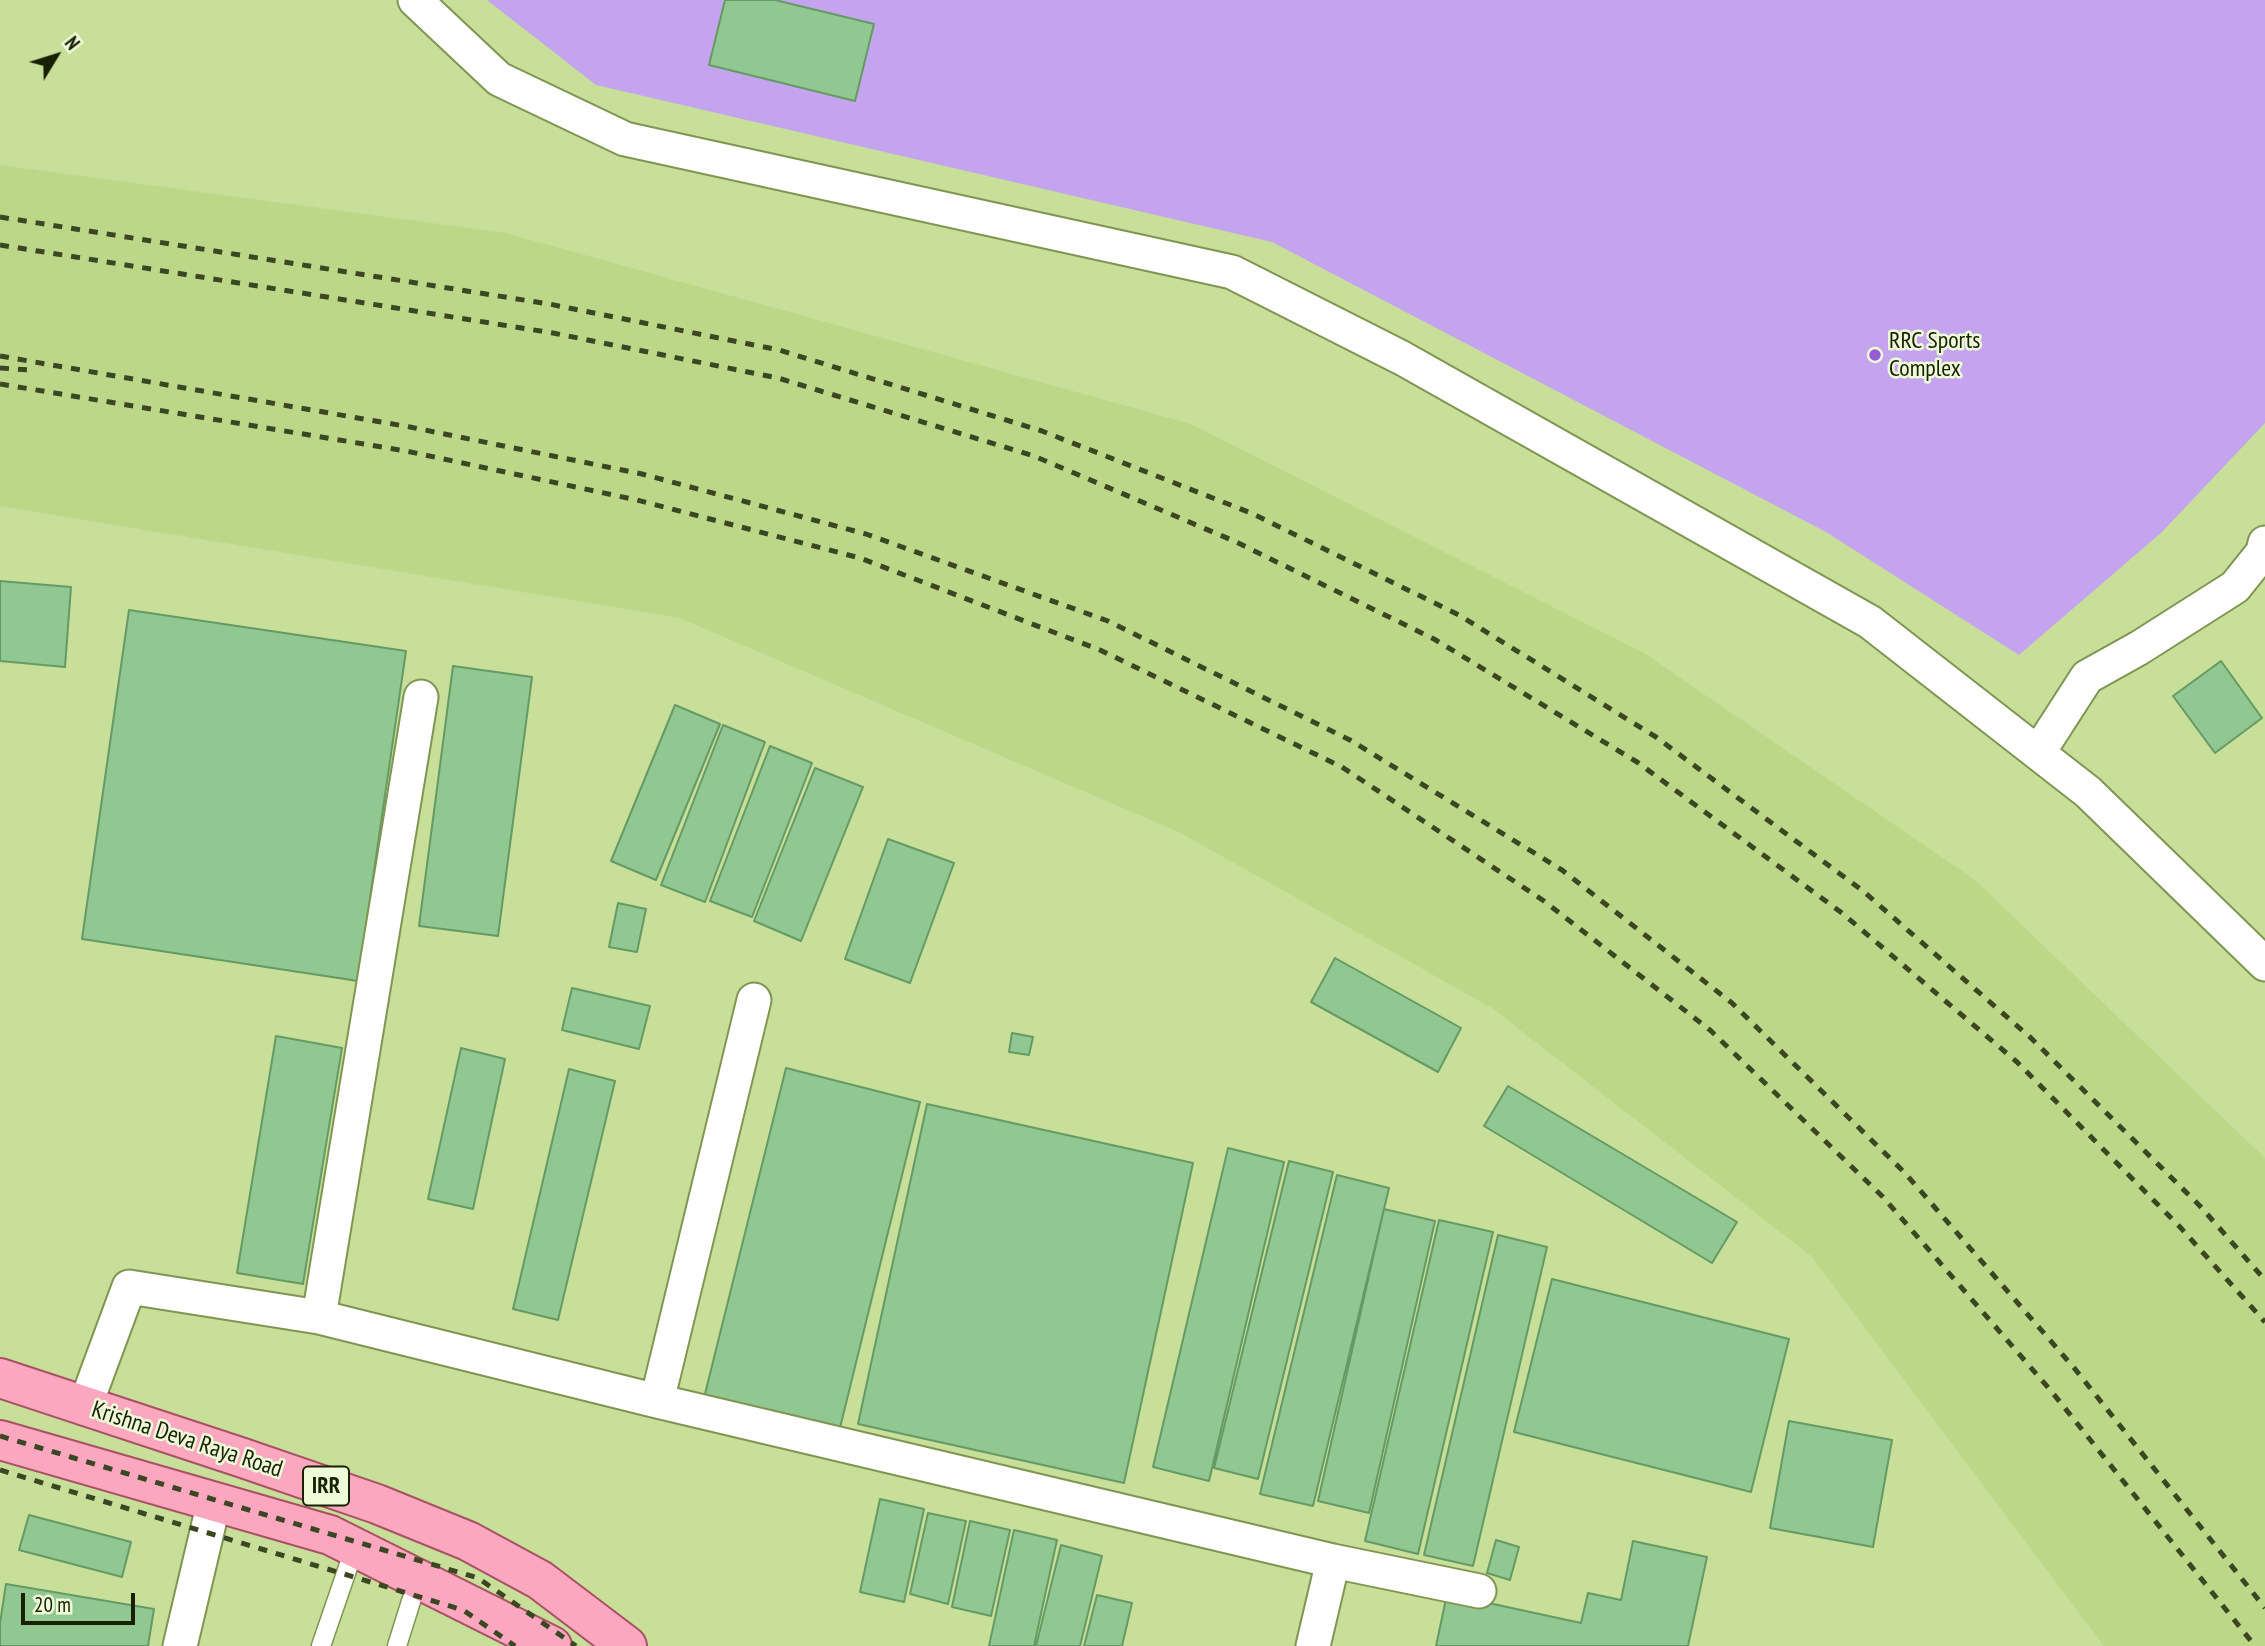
<!DOCTYPE html>
<html>
<head>
<meta charset="utf-8">
<style>
  body { margin:0 }
  #map { position:relative; width:2265px; height:1646px; overflow:hidden; background:#c7df99; font-family:"PT Sans Narrow",sans-serif }
  canvas { display:block }
  .north { position:absolute; left:21px; top:21px; width:70px; height:70px; -webkit-text-stroke:5px #eefbd8; paint-order:stroke; rotate:52deg; font-size:19px; font-weight:700; line-height:28px; text-align:center; color:#182005 }
  .north::after { content:''; display:block; margin:auto; width:24px; height:32px; background:#182005; clip-path:polygon(50% 0,100% 100%,50% 72%,0 100%) }
  .scale { position:absolute; left:21px; top:1593px; width:114px; height:32px; box-sizing:border-box; border:4px solid #182005; border-top:0; padding-left:9px; font-size:21px; line-height:24px; white-space:nowrap; color:#182005; -webkit-text-stroke:5px #eefbd8; paint-order:stroke }
</style>
</head>
<body>
<div id="map">
<canvas width="2265" height="1646"></canvas>
<div class="north">N</div>
<div class="scale">20 m</div>
</div>
<script>
const context = document.querySelector('canvas').getContext('2d');
context.lineJoin = 'round';
function fill(path, color) { context.fillStyle = color; context.fill(path, 'evenodd'); }
const toPath = rows => new Path2D(rows.map(r => 'M' + r).join(''));
function stroke(path, color, width, dash) { context.strokeStyle = color; context.lineWidth = width; context.lineCap = dash ? 'butt' : 'round'; context.setLineDash(dash || []); context.stroke(path); }
function write(font, color, halo, rows, align = 'center') {
  context.font = font + ' "PT Sans Narrow",sans-serif'; context.lineWidth = 5; context.setLineDash([]); context.textBaseline = 'middle'; context.strokeStyle = halo; context.fillStyle = color; for (const [text, x, y, turn = 0] of rows) {
    context.save(); context.translate(x, y); context.rotate((+turn || 0) * Math.PI / 180); context.textAlign = isNaN(turn) ? turn : align; if (halo) context.strokeText(text, 0, 0); context.fillText(text, 0, 0); context.restore();
  }
}
fill(toPath([
  [0,165,506,233,1191,424,1644,653,1975,880,2265,1158,2265,1646,2104,1646,1811,1256,1492,1008,1179,832,680,618,0,506]
]), '#bdd789');
fill(toPath([
  [487,0,2265,0,2265,423,2162,532,2019,655,1826,532,1272,242,596,85]
]), '#c4a4ee');
const building = toPath([
  [725,0,775,0,874,24,855,101,709,65,725,0],
  [0,581,71,587,65,667,0,661,0,581],
  [129,610,406,651,358,981,82,939,129,610],
  [2221,661,2262,718,2215,753,2173,696,2221,661],
  [453,666,532,677,498,936,419,926,453,666],
  [675,705,720,724,656,880,611,861,675,705],
  [723,725,765,742,705,902,661,885,723,725],
  [770,746,812,763,752,917,710,901,770,746],
  [815,768,863,787,801,941,754,921,815,768],
  [888,839,954,863,910,983,845,959,888,839],
  [618,903,646,909,637,952,609,947,618,903],
  [1335,958,1461,1028,1438,1072,1311,1002,1335,958],
  [572,988,650,1006,639,1049,562,1030,572,988],
  [1012,1033,1033,1037,1029,1055,1009,1052,1012,1033],
  [276,1036,342,1048,303,1284,237,1273,276,1036],
  [461,1048,505,1059,473,1209,428,1199,461,1048],
  [786,1068,920,1102,839,1432,704,1398,786,1068],
  [569,1069,615,1081,558,1320,513,1309,569,1069],
  [1508,1086,1737,1222,1712,1263,1484,1126,1508,1086],
  [927,1104,1193,1163,1124,1483,858,1424,927,1104],
  [1228,1148,1284,1162,1209,1481,1153,1467,1228,1148],
  [1289,1161,1333,1172,1258,1479,1214,1468,1289,1161],
  [1337,1175,1389,1188,1313,1506,1260,1494,1337,1175],
  [1384,1209,1435,1221,1369,1513,1318,1501,1384,1209],
  [1439,1220,1493,1232,1418,1554,1365,1541,1439,1220],
  [1498,1235,1547,1247,1473,1566,1424,1555,1498,1235],
  [1552,1279,1789,1339,1751,1492,1514,1432,1552,1279],
  [1789,1421,1892,1440,1873,1547,1770,1528,1789,1421],
  [880,1499,924,1509,904,1602,860,1592,880,1499],
  [928,1513,966,1521,948,1604,910,1594,928,1513],
  [29,1515,131,1542,122,1577,19,1550,29,1515],
  [970,1521,1010,1530,991,1616,952,1607,970,1521],
  [1014,1530,1057,1540,1034,1646,989,1646,1014,1530],
  [1496,1540,1519,1547,1510,1580,1487,1573,1496,1540],
  [1633,1541,1707,1557,1688,1646,1436,1646,1447,1594,1581,1623,1588,1593,1621,1600,1633,1541],
  [1061,1545,1102,1556,1080,1646,1036,1646,1061,1545],
  [6,1584,154,1609,148,1646,0,1646,0,1623,6,1584],
  [1097,1595,1132,1603,1122,1646,1084,1646,1097,1595]
]);
fill(building, '#91c790');
stroke(building, '#669a65', 2);
const lane = toPath([
  [321,1646,355,1547],
  [397,1646,418,1579]
]);
const street = toPath([
  [415,0,499,79,625,139,1232,272,1402,358,1870,622,2088,792,2265,964],
  [2038,753,2087,677,2139,648,2235,587,2263,552,2265,543],
  [319,1317,421,697],
  [657,1401,754,1000],
  [85,1406,129,1287,319,1317,657,1401,1333,1561,1479,1591],
  [180,1646,214,1502],
  [1313,1646,1333,1561]
]);
const primary = toPath([
  [0,1378,240,1457,377,1504,468,1541,540,1580,627,1646],
  [0,1440,330,1535,552,1646]
]);
stroke(lane, '#7f9552', 21);
stroke(street, '#7f9552', 37);
stroke(primary, '#a85163', 42);
stroke(lane, '#fff', 18);
stroke(street, '#fff', 33);
stroke(primary, '#faa7bf', 38);
stroke(toPath([
  [0,217,549,304,779,350,1042,431,1251,513,1459,615,1656,737,1863,891,2031,1038,2200,1206,2265,1280],
  [0,245,553,333,778,378,1034,456,1234,541,1434,639,1637,762,1842,913,2017,1062,2180,1227,2265,1322],
  [0,356,410,427,642,474,866,534,1108,621,1350,740,1562,870,1732,1003,1905,1173,2075,1369,2265,1608],
  [0,368,29,370],
  [0,384,406,451,637,500,860,558,1100,650,1342,767,1544,901,1710,1030,1883,1197,2052,1392,2255,1646],
  [0,1436,478,1578,576,1646],
  [0,1470,463,1610,515,1646]
]), '#3b4622', 5, [9, 9]);
for (const [x, y, r, color] of [
  [1875,355,7,"#965cd4"]
]) { const dot = new Path2D(); dot.arc(x, y, r, 0, 2 * Math.PI); context.fillStyle = color; context.fill(dot); stroke(dot, '#eefbd8', 2.5); }
for (const [x, y, w] of [
  [326,1486,46]
]) { const box = new Path2D(); box.roundRect(x - w / 2, y - 19.5, w, 39, 5); context.fillStyle = '#eefbd8'; context.fill(box); stroke(box, '#182005', 2); }
write('bold 23px', '#182005', null, [
  ["IRR",326,1486]
]);
write('24px', '#182005', '#eefbd8', [
  ["RRC Sports",1889,341],
  ["Complex",1889,369]
], 'left');
write('24px', '#182005', '#eefbd8', [
  ["Krishna Deva Raya Road",187,1440,18]
]);
</script>
</body>
</html>
